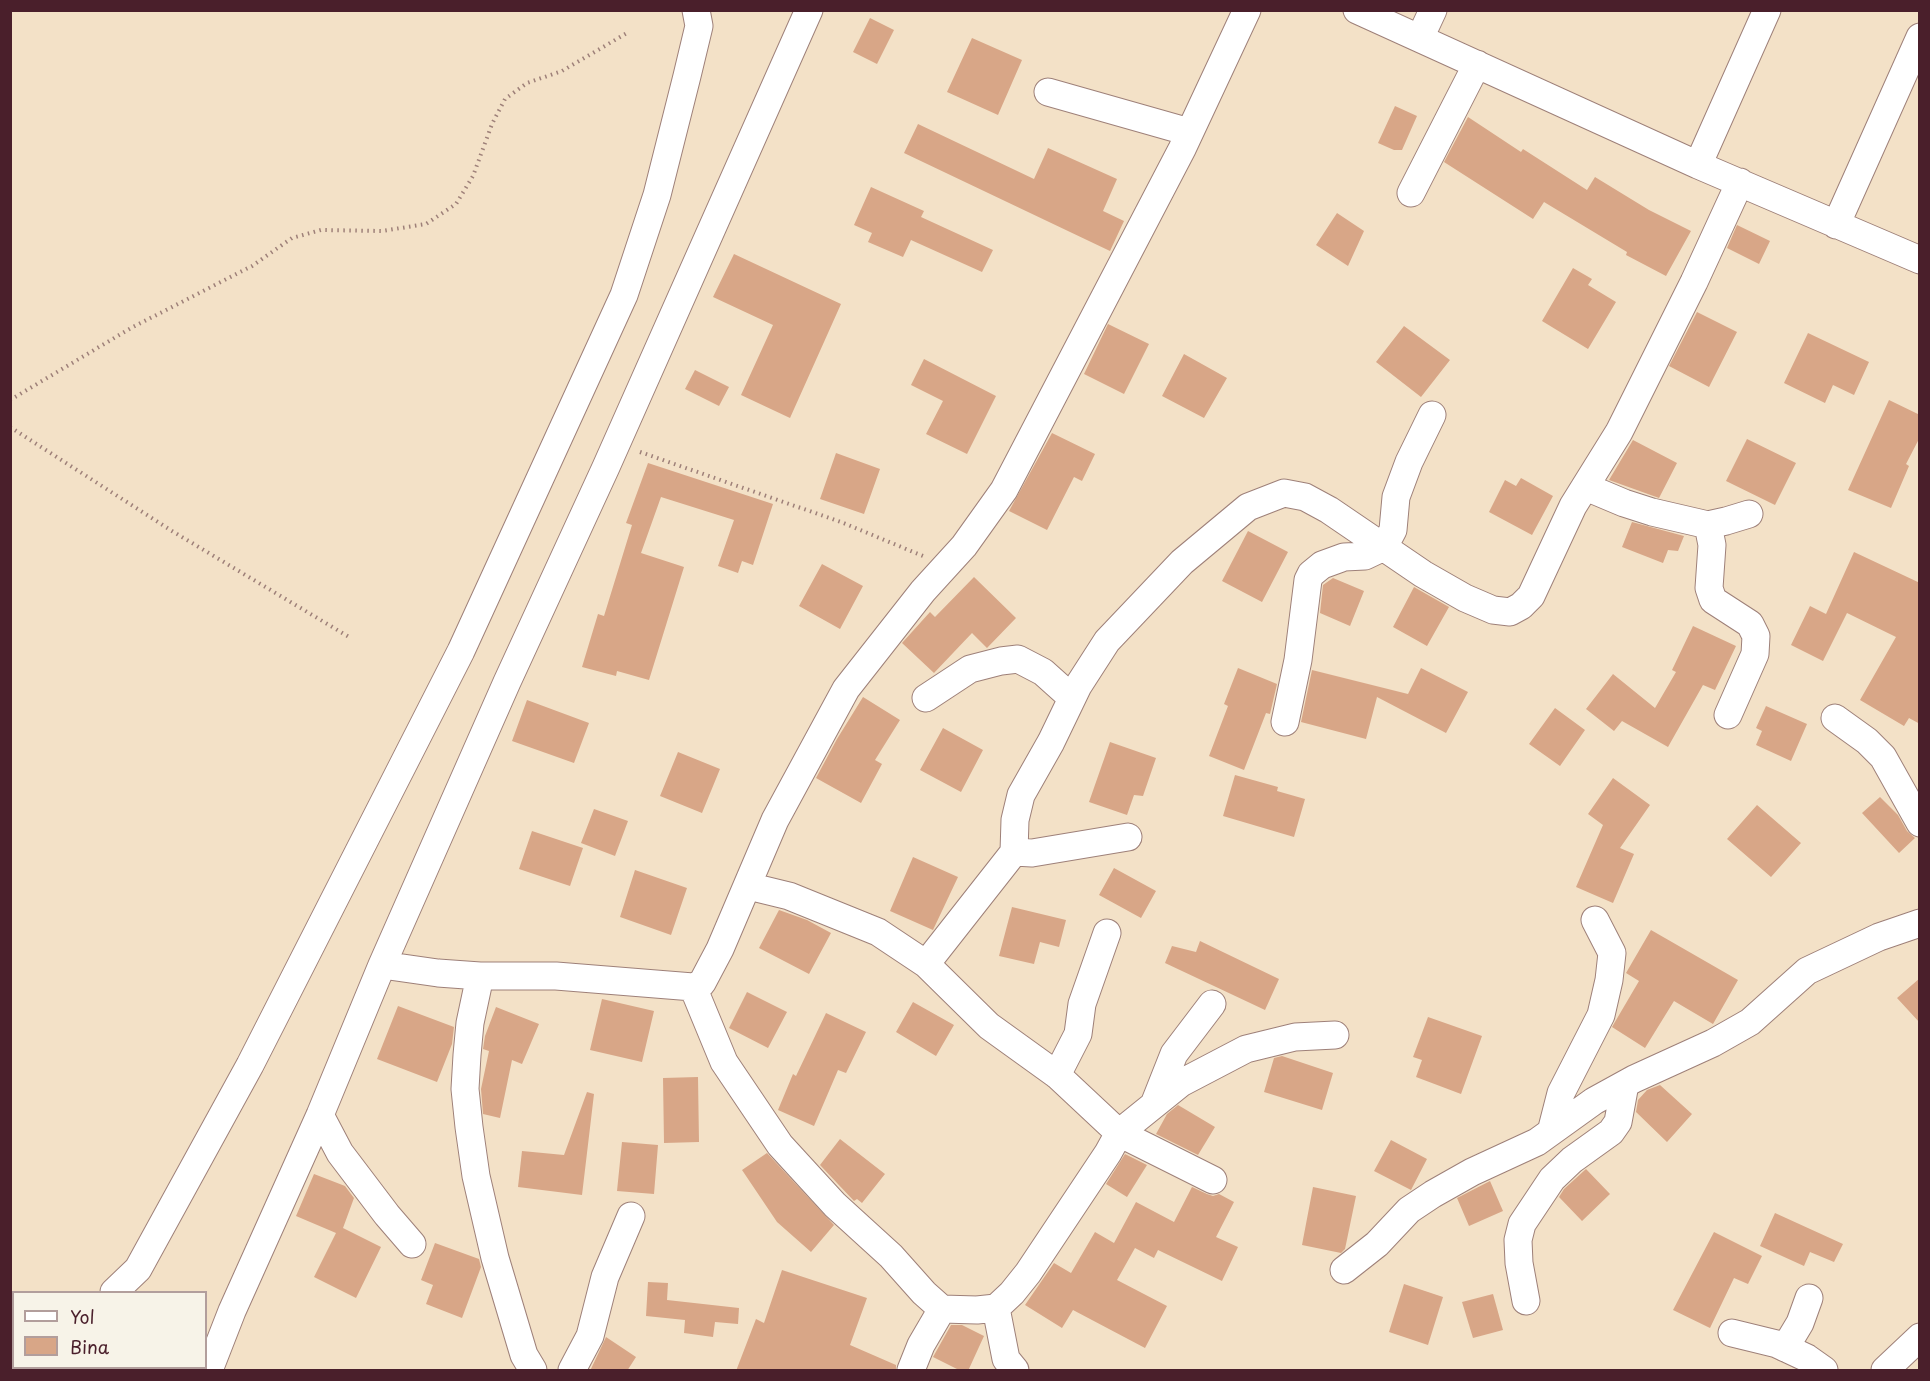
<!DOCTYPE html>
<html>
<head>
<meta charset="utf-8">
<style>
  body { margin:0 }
  #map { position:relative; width:1930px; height:1381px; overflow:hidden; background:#f3e1c7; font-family:"Playpen Sans",sans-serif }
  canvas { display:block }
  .frame { position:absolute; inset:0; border:12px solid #4a1f2b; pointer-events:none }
  .legend { position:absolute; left:12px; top:1291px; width:195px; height:78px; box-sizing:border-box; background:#f7f3e8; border:2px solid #b29e9c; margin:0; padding:8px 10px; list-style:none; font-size:18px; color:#4a1f2b }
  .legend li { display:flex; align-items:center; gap:12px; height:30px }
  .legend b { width:30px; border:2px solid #b29e9c }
</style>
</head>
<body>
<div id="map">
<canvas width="1930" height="1381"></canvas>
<div class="frame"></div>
<ul class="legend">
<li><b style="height:8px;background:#fff"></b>Yol</li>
<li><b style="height:16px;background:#d8a687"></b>Bina</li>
</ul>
</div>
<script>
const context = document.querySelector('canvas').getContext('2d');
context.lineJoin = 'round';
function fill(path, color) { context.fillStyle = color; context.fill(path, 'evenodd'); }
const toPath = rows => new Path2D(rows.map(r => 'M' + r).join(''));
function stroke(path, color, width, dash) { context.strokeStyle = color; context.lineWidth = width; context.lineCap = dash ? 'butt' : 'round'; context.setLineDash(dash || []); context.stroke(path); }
fill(toPath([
  [870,18,894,30,877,64,853,52],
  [972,38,1022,60,998,115,947,92],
  [1395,106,1417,116,1402,150,1394,150,1378,143],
  [1468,117,1521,152,1523,149,1587,190,1595,177,1649,210,1691,231,1666,276,1626,255,1627,252,1544,202,1533,219,1444,162],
  [918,124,1034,179,1048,148,1117,179,1103,211,1124,221,1110,251,904,153],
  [871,187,924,211,921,217,993,250,982,272,911,240,903,257,868,242,872,233,854,225],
  [1337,213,1364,231,1348,266,1316,245],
  [1737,225,1770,241,1759,264,1727,248],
  [734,254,841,304,790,418,741,395,773,325,713,297],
  [1573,268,1592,279,1588,285,1616,302,1588,349,1542,321],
  [1697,312,1737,332,1709,387,1669,366],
  [1108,324,1149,344,1124,394,1084,374],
  [1404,326,1450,360,1421,397,1376,362],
  [1808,333,1869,362,1854,395,1833,385,1825,403,1784,383],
  [1184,354,1227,378,1204,418,1162,396],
  [924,359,996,396,967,454,926,434,943,401,911,385],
  [695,370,729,387,719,406,685,389],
  [1889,400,1920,415,1920,437,1906,464,1909,466,1891,508,1848,490],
  [1052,433,1095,454,1082,481,1074,477,1047,530,1009,511],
  [1747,439,1796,463,1775,505,1726,481],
  [1633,440,1677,463,1659,498,1609,480],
  [836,453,880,469,864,514,820,499],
  [648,463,773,504,753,565,742,561,738,573,718,566,734,520,661,497,641,553,684,567,649,680,617,671,616,676,582,667,598,614,604,616,632,525,626,523],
  [1521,478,1553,496,1532,535,1489,512,1505,480,1516,486],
  [1632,522,1684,536,1678,551,1668,550,1663,563,1622,547],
  [1248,531,1288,552,1262,602,1222,581],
  [1854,552,1920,583,1920,724,1909,718,1904,726,1860,700,1896,637,1847,613,1823,661,1791,645,1810,606,1826,614],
  [822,564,863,586,840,629,799,606],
  [974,577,1016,618,987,648,972,633,934,673,902,643,930,612,935,617],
  [1333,578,1364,591,1350,626,1320,613,1323,585],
  [1414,587,1449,607,1427,646,1393,627],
  [1693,626,1736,646,1715,690,1703,685,1668,747,1622,721,1614,731,1586,709,1613,674,1655,708,1676,672,1672,670],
  [1238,668,1277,684,1270,714,1266,713,1244,770,1209,756,1228,706,1224,704],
  [1421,668,1468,692,1446,733,1377,697,1366,739,1301,722,1312,670,1408,694],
  [863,697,900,720,875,760,882,764,861,803,816,778,837,739],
  [527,700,589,723,574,763,512,741],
  [1766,706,1807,724,1791,761,1756,745,1762,731,1756,728],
  [1555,708,1585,730,1560,766,1529,744],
  [943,728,983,750,961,792,920,770],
  [1110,742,1156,758,1143,796,1134,795,1127,815,1089,802],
  [678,752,720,769,702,813,660,796],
  [1235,775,1278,787,1277,791,1305,799,1294,837,1223,816],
  [1613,778,1650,805,1620,848,1634,854,1613,903,1576,887,1603,825,1588,814],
  [1880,797,1898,815,1907,831,1915,838,1899,853,1862,813],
  [1757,805,1801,843,1771,877,1727,839],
  [594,809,628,821,615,856,581,843],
  [532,831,583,848,570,886,519,869],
  [913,857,958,877,933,930,890,911],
  [1114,868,1156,891,1141,918,1099,895],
  [635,870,687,888,671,935,620,917],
  [1012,907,1066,920,1059,947,1040,942,1034,964,999,956],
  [779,910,807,920,831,933,809,974,759,948],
  [1651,930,1738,980,1713,1024,1674,1001,1645,1048,1612,1027,1639,981,1626,973],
  [1200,941,1279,979,1265,1010,1165,963,1172,946,1196,952],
  [1920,978,1920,1023,1897,998],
  [747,992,787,1012,768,1048,729,1028],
  [602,999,654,1011,642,1062,590,1050],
  [913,1002,954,1025,936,1056,896,1032],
  [398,1006,454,1027,452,1044,437,1082,377,1059],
  [496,1007,539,1024,522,1064,512,1060,500,1118,483,1114,481,1089,489,1051,483,1049,485,1036],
  [826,1013,866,1032,846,1073,838,1070,814,1126,778,1110,793,1074,796,1076],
  [1428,1017,1482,1036,1461,1094,1416,1077,1422,1060,1413,1057],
  [1282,1056,1333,1073,1322,1110,1264,1092,1274,1058],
  [698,1077,699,1142,664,1143,663,1078],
  [1660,1085,1692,1114,1667,1142,1636,1112,1638,1100,1647,1090],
  [587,1092,594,1094,582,1195,518,1187,522,1151,564,1155],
  [1178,1105,1215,1127,1198,1155,1156,1134,1167,1114],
  [840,1139,885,1174,862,1203,857,1199,854,1201,820,1165],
  [1391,1140,1427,1159,1411,1190,1374,1171],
  [622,1142,658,1145,654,1194,617,1191],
  [767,1153,834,1225,811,1252,777,1222,742,1170],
  [1125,1154,1147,1165,1127,1197,1106,1184],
  [1586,1169,1610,1194,1582,1221,1559,1197,1564,1189],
  [314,1174,345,1186,354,1198,343,1228,381,1247,356,1298,314,1277,336,1233,296,1216],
  [1490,1181,1503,1211,1469,1226,1457,1198],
  [1192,1187,1207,1194,1213,1196,1219,1194,1234,1202,1216,1237,1238,1247,1222,1281,1158,1250,1154,1258,1135,1248,1117,1280,1167,1306,1145,1348,1073,1310,1062,1328,1025,1305,1054,1263,1071,1273,1095,1232,1114,1243,1136,1202,1174,1222],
  [1313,1187,1356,1196,1345,1249,1341,1253,1302,1245],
  [1775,1213,1843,1244,1834,1262,1810,1252,1804,1266,1760,1246],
  [1714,1232,1762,1256,1748,1284,1734,1278,1710,1328,1673,1310],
  [435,1243,479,1259,481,1267,462,1318,426,1304,433,1285,421,1280],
  [782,1270,867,1298,850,1345,896,1365,896,1371,736,1371,756,1319,764,1323],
  [648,1282,668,1283,667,1300,739,1308,738,1324,715,1322,713,1337,684,1333,685,1320,646,1316],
  [1404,1284,1443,1297,1428,1345,1389,1332],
  [1493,1294,1503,1330,1473,1338,1462,1302],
  [951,1325,962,1325,984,1336,968,1371,961,1371,933,1357],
  [606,1337,636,1357,627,1371,590,1371]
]), '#d8a687');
const minor = toPath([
  [1357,10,1698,165,1920,260],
  [1420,38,1433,10],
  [1048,92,1189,132],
  [1698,165,1767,10],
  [1411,193,1477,64],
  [1836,225,1920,37],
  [1586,487,1624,503,1652,512,1708,525,1726,521,1749,514],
  [1708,525,1712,545,1709,588,1713,600,1750,624,1756,636,1755,654,1728,715],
  [926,698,970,669,1001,661,1018,659,1043,672,1072,698],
  [1835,718,1867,741,1883,757,1920,823],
  [1285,722,1298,660,1308,580,1311,574,1322,565,1344,557,1365,556,1384,547,1393,530,1396,497,1409,462,1432,415],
  [1014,852,1032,853,1128,837],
  [748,886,789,896,878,932,926,964,989,1026,1057,1075,1119,1133,1213,1180],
  [926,964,1014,852,1015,820,1021,795,1051,742,1078,686,1107,641,1182,562,1248,507,1284,493,1305,497,1329,510,1423,574,1465,598,1493,610,1510,612,1521,606,1531,596,1573,506,1619,432,1694,282,1740,182],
  [382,965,438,973,480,976,556,976,693,987,702,983,720,949,775,820,846,689,923,591,964,546,1004,490,1182,149,1247,10],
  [480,976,470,1023,467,1055,465,1089,469,1127,476,1176,495,1258,524,1355,533,1370],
  [693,987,724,1062,780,1145,835,1205,891,1256,924,1293,942,1309,977,1310,996,1308,1012,1293,1028,1273,1108,1153,1119,1133,1181,1083,1246,1049,1295,1037,1335,1035],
  [1057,1075,1078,1034,1082,1004,1107,933],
  [1155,1102,1174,1054,1212,1004],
  [320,1115,340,1153,387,1215,412,1244],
  [1551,1132,1561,1093,1601,1015,1609,980,1612,953,1595,920],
  [1344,1270,1377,1244,1409,1210,1433,1194,1472,1172,1537,1142,1594,1101,1634,1079,1713,1043,1750,1022,1807,971,1879,937,1920,923],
  [114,1292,138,1269,250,1065,461,651,624,295,657,195,687,76,699,26,696,10],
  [1526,1301,1519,1263,1518,1240,1522,1224,1552,1179,1572,1160,1611,1132,1618,1122,1625,1084],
  [996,1308,1006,1359,1015,1370],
  [10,1325,14,1325],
  [1732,1333,1777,1344,1807,1358,1824,1370],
  [1785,1348,1800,1323,1809,1298],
  [209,1370,232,1311,320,1115,382,965,507,682,606,467,809,10],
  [572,1370,590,1336,605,1277,631,1216],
  [911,1370,921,1345,942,1309],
  [1885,1370,1920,1337]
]);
stroke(minor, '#9e8079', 29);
stroke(toPath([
  [10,400,131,328,252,266,292,238,321,230,382,231,426,224,456,204,473,176,492,124,505,99,527,83,562,71,627,33],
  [10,427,172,531,349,637],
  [640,452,841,522,923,556]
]), '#9e8079', 4, [1.5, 4.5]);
stroke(minor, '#fff', 27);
</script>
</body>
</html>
